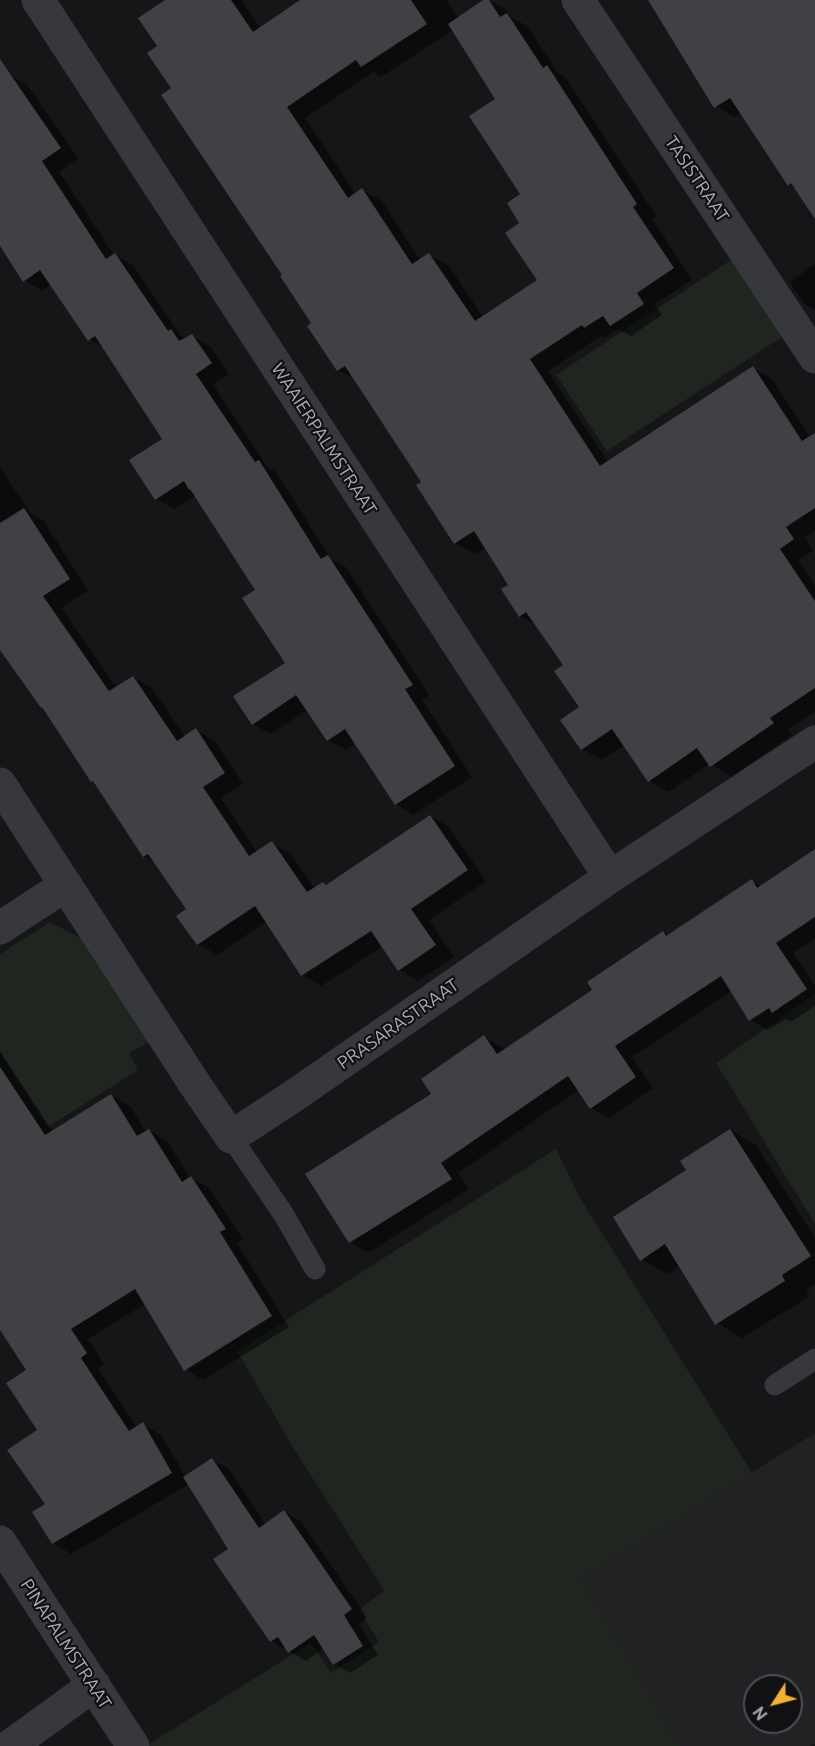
<!DOCTYPE html>
<html>
<head>
<meta charset="utf-8">
<style>
  body { margin:0 }
  #map { position:relative; width:815px; height:1746px; overflow:hidden; background:#161618; font-family:Ubuntu,sans-serif }
  canvas { display:block }
  .north { position:absolute; left:743px; top:1674px; width:60px; height:60px; box-sizing:border-box; background:#111113; border:2px solid #4d4f55; border-radius:50%; rotate:234deg; font-size:16px; font-weight:700; line-height:24px; text-align:center; color:#a8adb8 }
  .north::after { content:''; display:block; margin:auto; width:21px; height:27px; background:#f2b134; clip-path:polygon(50% 0,100% 100%,50% 72%,0 100%) }
</style>
</head>
<body>
<div id="map">
<canvas width="815" height="1746"></canvas>
<div class="north">N</div>
</div>
<script>
const context = document.querySelector('canvas').getContext('2d');
context.lineJoin = 'round';
function fill(path, color) { context.fillStyle = color; context.fill(path, 'evenodd'); }
const toPath = rows => new Path2D(rows.map(r => 'M' + r).join(''));
function stroke(path, color, width, dash) { context.strokeStyle = color; context.lineWidth = width; context.lineCap = dash ? 'butt' : 'round'; context.setLineDash(dash || []); context.stroke(path); }
function write(font, color, halo, rows, align = 'center') {
  context.font = font + ' Ubuntu,sans-serif'; context.lineWidth = 4.5; context.setLineDash([]); context.textBaseline = 'middle'; context.strokeStyle = halo; context.fillStyle = color; for (const [text, x, y, turn = 0] of rows) {
    context.save(); context.translate(x, y); context.rotate((+turn || 0) * Math.PI / 180); context.textAlign = isNaN(turn) ? turn : align; if (halo) context.strokeText(text, 0, 0); context.fillText(text, 0, 0); context.restore();
  }
}
fill(toPath([
  [815,1433,815,1743,810,1746,681,1746,579,1579],
  [755,1686,791,1686,791,1722,755,1722]
]), '#222225');
fill(toPath([
  [737,256,788,333,607,451,556,375],
  [50,922,84,940,155,1039,129,1053,138,1070,48,1127,0,1053,0,954],
  [815,994,815,1224,716,1063],
  [556,1149,580,1198,752,1473,580,1579,681,1746,150,1746,149,1744,311,1643,331,1673,379,1642,359,1610,384,1590,294,1449,237,1351]
]), '#1e261f');
fill(toPath([
  [167,0,241,0,261,29,304,0,446,0,459,18,486,0,489,0,507,10,511,17,527,26,558,73,566,78,656,216,652,218,692,280,655,304,662,315,631,336,618,329,605,338,601,336,548,371,608,462,753,368,772,379,815,444,815,531,805,538,813,551,798,560,815,585,815,712,788,729,792,735,731,777,710,763,669,792,649,781,624,745,602,760,583,749,562,720,581,707,565,666,538,626,520,616,510,585,486,547,475,554,455,543,423,483,356,380,338,370,309,326,313,323,173,88,159,47],
  [453,30,497,99,523,194,522,224,539,281,483,317,449,266,430,255,421,261,382,201,362,190,356,194,305,118,373,72,381,77],
  [649,0,815,0,815,217,797,189,789,185,741,113,734,117,716,106],
  [9,75,27,85,78,158,59,172,114,255,115,255,133,265,181,336,186,339,192,336,210,346,229,374,213,384,267,467,276,472,331,559,346,567,429,695,422,700,472,777,413,815,396,804,356,743,346,750,328,740,307,710,271,734,253,724,287,664,257,590,196,495,174,509,156,499,164,439,106,349,89,339,52,284,42,291,24,280,0,243,0,81],
  [815,264,815,310,804,304,790,282],
  [0,468,31,514,43,520,88,590,61,608,117,688,133,677,152,688,185,737,196,730,215,741,243,784,221,798,257,853,272,843,291,854,315,889,327,886,430,816,449,827,486,881,429,920,454,957,418,981,399,970,383,946,321,986,302,975,267,921,217,955,198,944,179,916,188,909,156,862,144,856,96,783,92,781,45,709,42,707,0,645],
  [815,851,815,939,793,953,815,986,815,1006,791,1022,786,1019,768,1030,750,1020,732,991,632,1057,653,1088,609,1118,591,1108,579,1090,458,1173,469,1189,368,1253,350,1242,434,1094,484,1037,503,1048,504,1050,595,990,664,933,669,936,752,881,762,887],
  [0,1051,53,1132,111,1095,130,1106,146,1132,149,1130,167,1141,190,1178,209,1188,243,1239,237,1243,289,1327,203,1380,185,1369,145,1304,88,1339,104,1364,98,1368,137,1428,143,1424,161,1435,186,1477,212,1460,229,1469,266,1525,285,1512,301,1521,367,1618,359,1624,378,1655,350,1673,334,1664,324,1648,306,1661,271,1641,230,1549,189,1484,71,1554,53,1543,39,1430,28,1370,0,1327],
  [730,1130,756,1145,815,1238,815,1284,806,1290,810,1296,742,1338,717,1323,680,1266,667,1274,641,1259,688,1171]
]), '#0007');
fill(toPath([
  [165,0,231,0,253,32,300,0,411,0,427,24,361,67,356,60,287,107,348,198,362,188,412,264,429,253,475,321,537,280,505,233,519,223,507,203,520,194,469,116,495,99,448,24,483,0,489,0,500,17,507,13,543,68,547,65,637,204,633,207,674,268,637,293,644,304,610,326,603,316,584,328,582,325,530,359,600,466,753,366,802,441,815,433,815,508,786,527,794,539,780,549,815,601,815,688,770,718,774,723,710,767,697,748,648,782,612,729,581,750,560,720,579,707,554,671,563,665,526,612,519,617,501,589,508,585,474,531,454,544,416,485,421,482,345,366,337,371,307,326,311,323,280,276,282,275,161,95,171,88,147,53,157,46,138,18],
  [648,0,815,0,815,219,791,183,788,186,730,98,714,108],
  [0,59,61,148,42,161,106,259,115,253,168,331,171,329,179,341,192,334,212,363,196,374,255,462,259,460,321,559,328,555,413,685,405,689,455,766,395,805,345,729,327,741,296,695,252,725,233,696,285,663,242,598,255,590,190,489,189,490,184,481,155,500,129,460,162,439,95,336,88,341,40,270,23,282,0,246],
  [24,508,70,579,43,596,109,691,133,676,177,741,196,728,225,773,203,787,249,856,272,841,307,892,323,882,326,885,430,815,468,870,411,909,436,945,398,971,371,931,301,976,255,906,197,945,176,916,186,909,148,854,143,857,93,781,91,782,42,707,41,708,0,650,0,523],
  [815,849,815,917,776,943,807,989,772,1013,769,1008,749,1021,721,976,615,1046,636,1077,590,1109,568,1076,441,1163,452,1179,349,1243,305,1174,431,1094,421,1079,484,1035,497,1054,592,990,587,982,663,931,666,936,752,879,757,888],
  [0,1067,45,1135,111,1094,137,1136,149,1129,182,1182,191,1176,226,1229,220,1232,272,1316,184,1371,135,1289,71,1329,87,1353,81,1358,129,1431,143,1422,172,1473,52,1544,32,1512,45,1504,7,1450,37,1430,6,1383,26,1370,0,1330],
  [730,1129,811,1256,782,1275,785,1281,715,1325,665,1244,640,1261,613,1217,686,1170,680,1161],
  [212,1458,259,1528,284,1510,352,1609,344,1615,363,1646,333,1665,314,1635,288,1653,278,1637,270,1642,213,1559,228,1549,183,1477]
]), '#404145');
stroke(toPath([
  [231,1137,284,1215,315,1269],
  [775,1385,815,1359]
]), '#37383d', 21);
stroke(toPath([
  [38,0,610,877],
  [578,0,815,357],
  [0,784,196,1086,231,1137,295,1095,610,877,815,742],
  [0,928,66,885],
  [0,1542,133,1746],
  [10,1746,94,1685]
]), '#37383d', 33);
write('18px', '#a8adb8', '#111113', [
  ["TASISTRAAT",697,179,56],
  ["WAAIERPALMSTRAAT",324,439,57],
  ["PRASARASTRAAT",398,1024,-35],
  ["PINAPALMSTRAAT",66,1644,57]
]);
</script>
</body>
</html>
